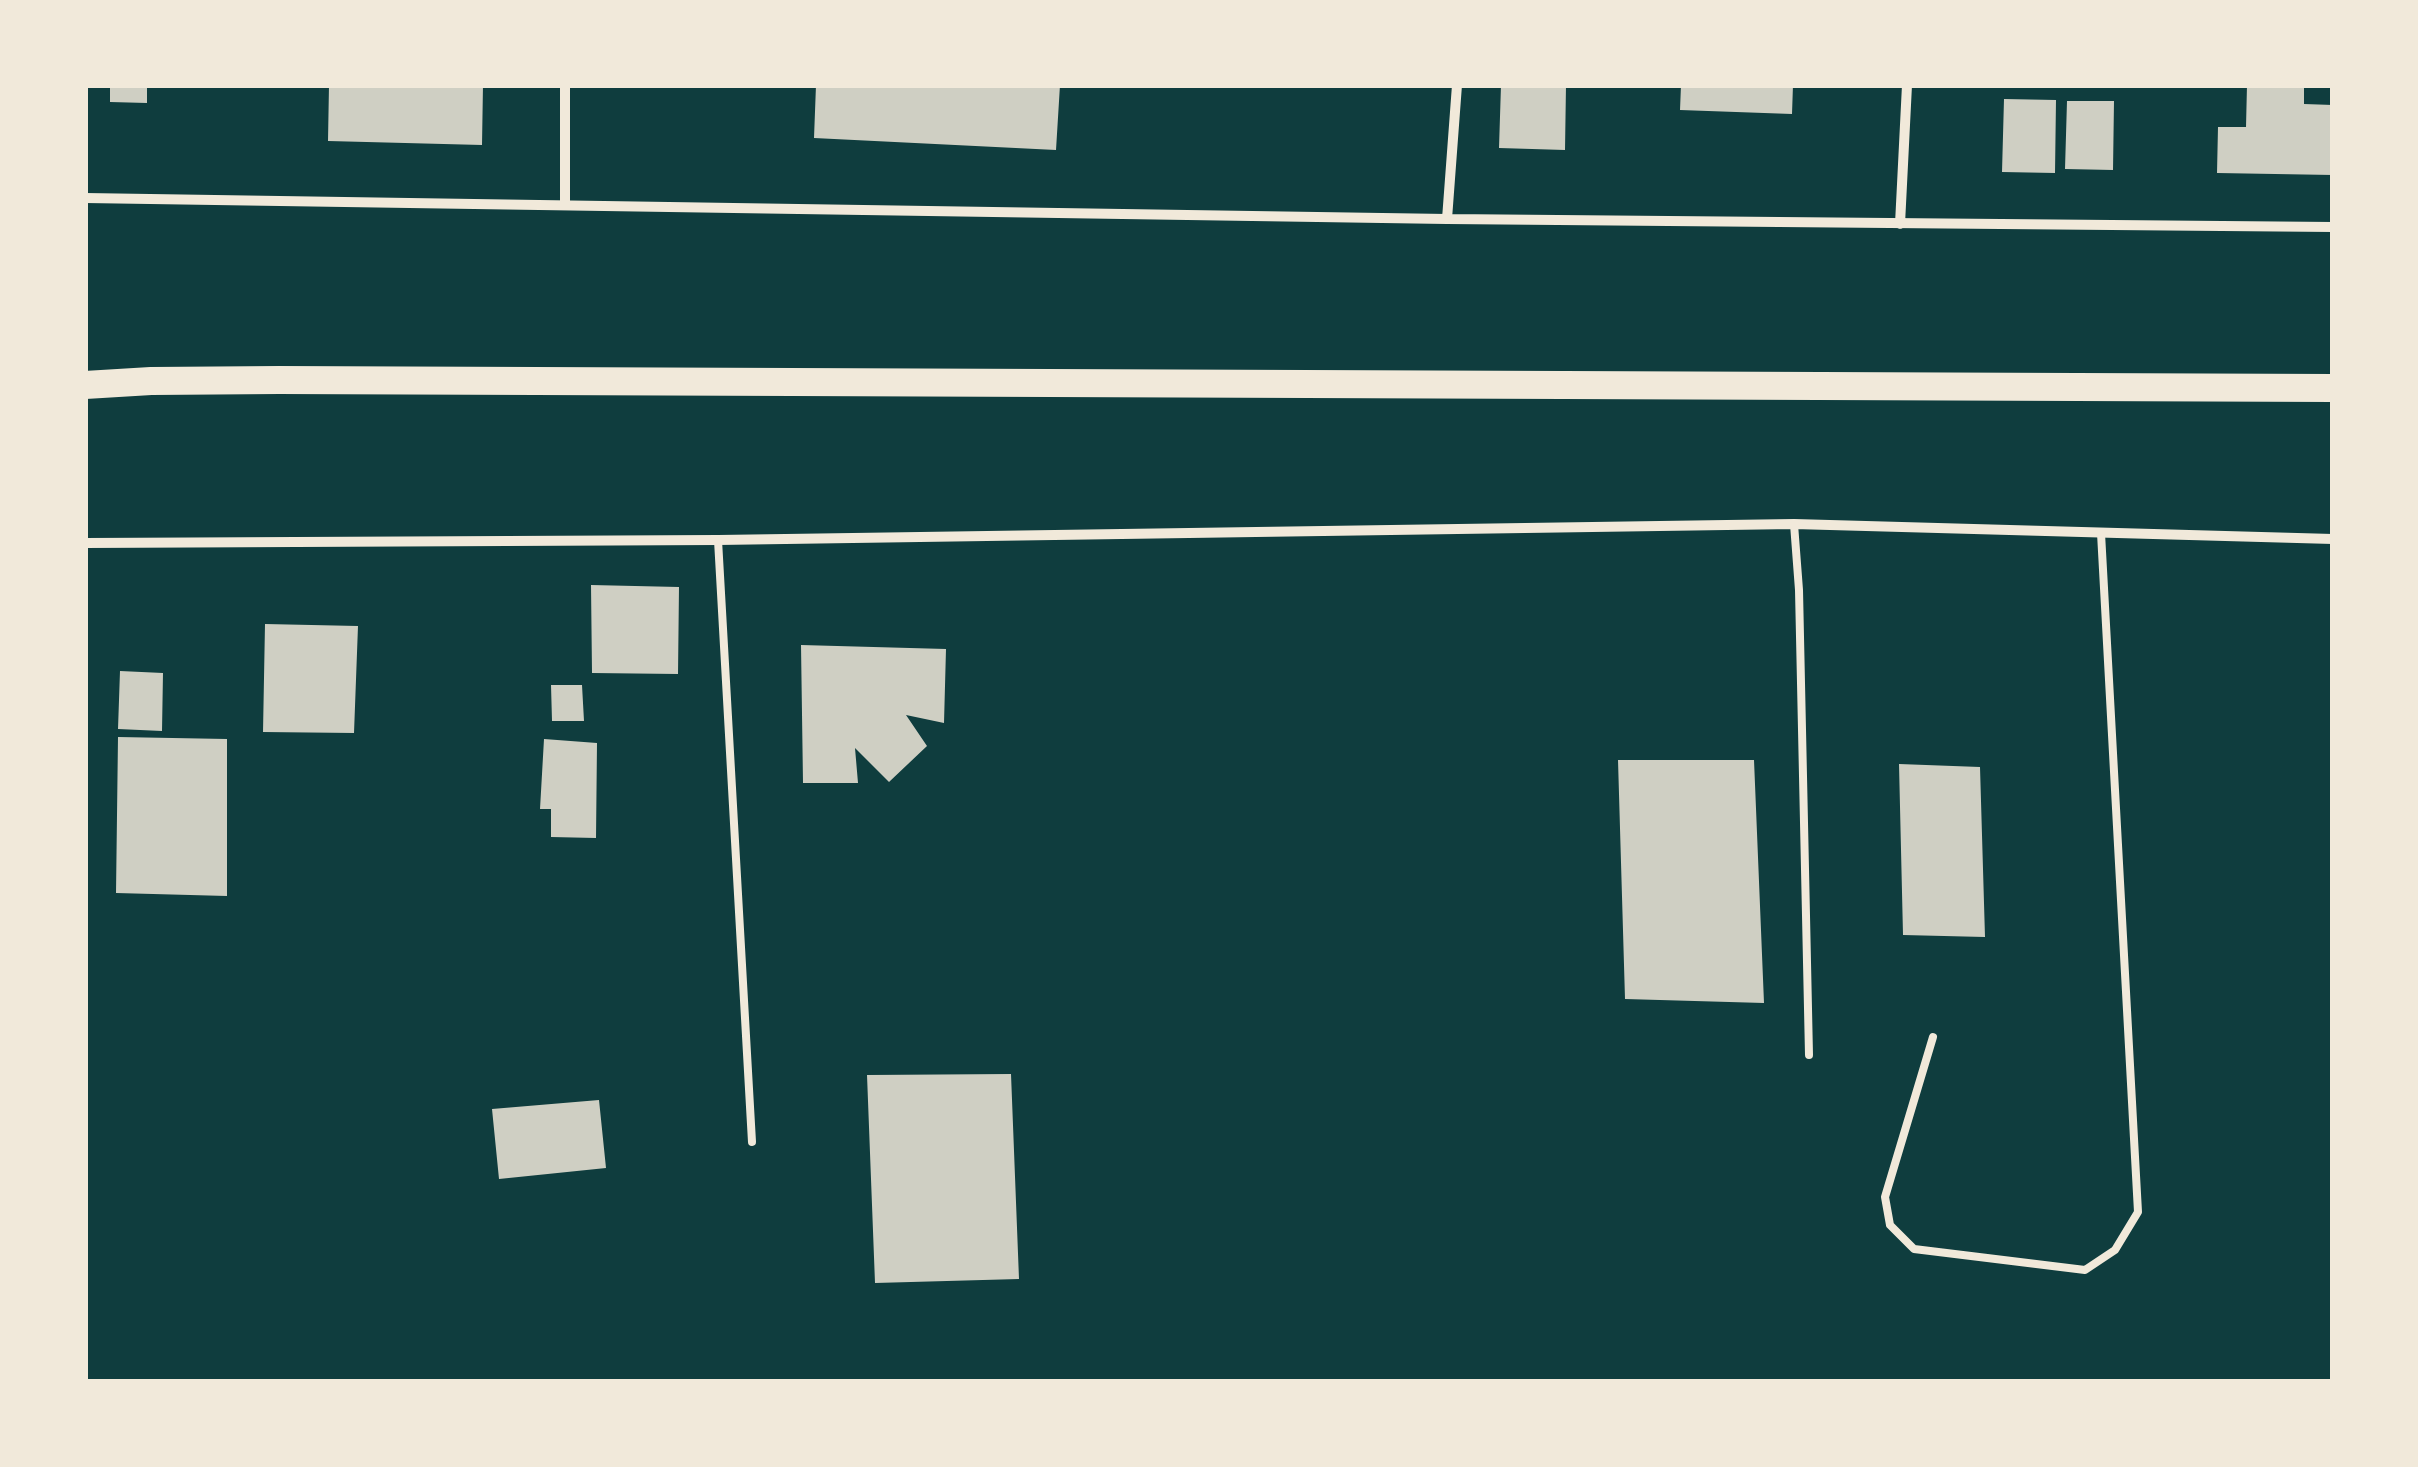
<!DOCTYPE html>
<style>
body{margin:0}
#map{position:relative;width:2418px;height:1467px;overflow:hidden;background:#0f3d3e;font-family:Literata,serif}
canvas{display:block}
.frame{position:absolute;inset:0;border:88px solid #f1e9da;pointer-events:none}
</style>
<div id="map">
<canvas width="2418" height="1467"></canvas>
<div class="frame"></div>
</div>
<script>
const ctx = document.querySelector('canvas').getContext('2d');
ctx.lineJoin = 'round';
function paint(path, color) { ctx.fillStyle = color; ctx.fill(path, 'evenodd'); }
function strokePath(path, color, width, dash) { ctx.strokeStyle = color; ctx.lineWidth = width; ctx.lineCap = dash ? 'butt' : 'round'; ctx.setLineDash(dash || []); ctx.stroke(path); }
paint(new Path2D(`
 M 110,85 L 147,85 L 147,103 L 110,102 Z
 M 329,85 L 483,85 L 482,145 L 328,141 Z
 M 816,85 L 1060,85 L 1056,150 L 814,138 Z
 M 1501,85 L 1566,85 L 1565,150 L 1499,148 Z
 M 1681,85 L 1793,85 L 1792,114 L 1680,110 Z
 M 2247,85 L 2304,85 L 2304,104 L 2333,105 L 2333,175 L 2217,173 L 2218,127 L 2246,127 Z
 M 2004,99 L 2056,100 L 2055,173 L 2002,172 Z
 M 2067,101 L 2114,101 L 2113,170 L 2065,169 Z
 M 591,585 L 679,587 L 678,674 L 592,673 Z
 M 265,624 L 358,626 L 354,733 L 263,732 Z
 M 801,645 L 946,649 L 944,723 L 906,715 L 927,746 L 889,782 L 855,748 L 858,783 L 803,783 Z
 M 120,671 L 163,673 L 162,731 L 118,729 Z
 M 551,685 L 582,685 L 584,721 L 552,721 Z
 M 118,737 L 227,739 L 227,896 L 116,893 Z
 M 544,739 L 597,743 L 596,838 L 551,837 L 551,809 L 540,809 Z
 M 1618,760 L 1754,760 L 1764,1003 L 1625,999 Z
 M 1899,764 L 1980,767 L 1985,937 L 1903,935 Z
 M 1011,1074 L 1019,1279 L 875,1283 L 867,1075 Z
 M 599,1100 L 606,1168 L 499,1179 L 492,1109 Z`), '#cfcfc3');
strokePath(new Path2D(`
 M 1794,524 L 1799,590 L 1809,1055
 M 718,540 L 752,1142
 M 1933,1037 L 1885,1197 L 1890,1225 L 1914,1249 L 2085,1270 L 2115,1250 L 2138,1212 L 2101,533`), '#f1e9da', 8);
strokePath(new Path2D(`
 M 85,198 L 1447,219 L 2333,227
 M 565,205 L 565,85
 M 1447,219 L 1457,85
 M 1900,224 L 1907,85
 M 85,543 L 718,540 L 1794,524 L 2333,539`), '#f1e9da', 10);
strokePath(new Path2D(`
 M 85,385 L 151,381 L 279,380 L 2333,388`), '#f1e9da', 28);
</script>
